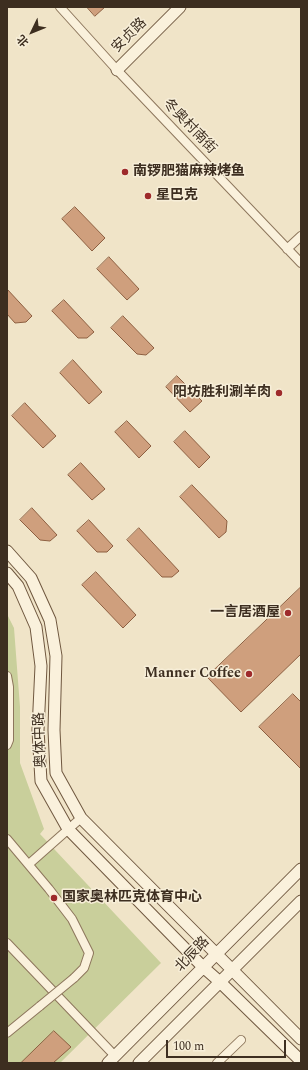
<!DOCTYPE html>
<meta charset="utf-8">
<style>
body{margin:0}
#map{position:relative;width:308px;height:1070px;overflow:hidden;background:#f0e4c8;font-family:Spectral,"Noto Sans SC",serif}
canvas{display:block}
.frame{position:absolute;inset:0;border:8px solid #3d2e20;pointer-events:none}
.north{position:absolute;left:12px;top:12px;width:40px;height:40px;-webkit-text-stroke:3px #f7eed8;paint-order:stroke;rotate:227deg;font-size:11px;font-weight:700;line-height:16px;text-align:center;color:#3d2e20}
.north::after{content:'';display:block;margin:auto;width:14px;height:18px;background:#3d2e20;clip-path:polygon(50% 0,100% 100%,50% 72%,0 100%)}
.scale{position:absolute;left:166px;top:1040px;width:120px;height:18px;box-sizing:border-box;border:2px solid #3d2e20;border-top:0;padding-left:5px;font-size:12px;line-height:14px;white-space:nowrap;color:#3d2e20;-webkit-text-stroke:3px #f7eed8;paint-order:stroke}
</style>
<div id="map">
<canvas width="308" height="1070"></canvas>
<div class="frame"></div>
<div class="north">北</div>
<div class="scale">100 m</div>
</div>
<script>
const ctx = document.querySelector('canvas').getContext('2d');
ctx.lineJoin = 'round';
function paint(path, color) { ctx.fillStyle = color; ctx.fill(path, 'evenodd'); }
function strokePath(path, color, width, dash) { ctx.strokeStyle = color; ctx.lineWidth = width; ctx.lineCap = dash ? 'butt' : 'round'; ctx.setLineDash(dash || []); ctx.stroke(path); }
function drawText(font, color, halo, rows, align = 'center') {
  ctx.font = font + ' Spectral,"Noto Sans SC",serif'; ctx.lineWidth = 3; ctx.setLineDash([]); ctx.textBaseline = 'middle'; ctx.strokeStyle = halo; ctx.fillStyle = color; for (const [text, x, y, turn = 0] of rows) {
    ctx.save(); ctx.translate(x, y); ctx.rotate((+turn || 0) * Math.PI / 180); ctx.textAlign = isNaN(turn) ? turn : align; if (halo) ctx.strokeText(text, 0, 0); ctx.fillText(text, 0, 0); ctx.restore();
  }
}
paint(new Path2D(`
 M 7,614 L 14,628 L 20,707 L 20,763 L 44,829 L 40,834 L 161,963 L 60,1063 L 7,1063 Z`), '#c9cf9b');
const building = new Path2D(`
 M 87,7 L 105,7 L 95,16 Z
 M 75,207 L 105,238 L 92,251 L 62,219 Z
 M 109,257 L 139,289 L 127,300 L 97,269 Z
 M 7,289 L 32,316 L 26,322 L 15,323 L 7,314 Z
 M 64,300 L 94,332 L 87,338 L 78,338 L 52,311 Z
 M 123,316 L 154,348 L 146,355 L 137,354 L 111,328 Z
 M 73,360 L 102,392 L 89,404 L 60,373 Z
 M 177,376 L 202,401 L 190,412 L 166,387 Z
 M 25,403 L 56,436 L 43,448 L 12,416 Z
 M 127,421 L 151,446 L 139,458 L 115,432 Z
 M 185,431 L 210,457 L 199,468 L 174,442 Z
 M 81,463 L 105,489 L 92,500 L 68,475 Z
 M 192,485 L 227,521 L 226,532 L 219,538 L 180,497 Z
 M 32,508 L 57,535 L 50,541 L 40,540 L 20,520 Z
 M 89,520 L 113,546 L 107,552 L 97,552 L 77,531 Z
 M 139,528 L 179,571 L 172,577 L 162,577 L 127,540 Z
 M 96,572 L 136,615 L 123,628 L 82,585 Z
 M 301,587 L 301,654 L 241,712 L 207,677 Z
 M 293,694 L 301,702 L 301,769 L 259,727 Z
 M 54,1031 L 71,1047 L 53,1063 L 21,1063 Z`);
paint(building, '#cf9f7d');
strokePath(building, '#8d5f41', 1);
const street = new Path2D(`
 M 60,7 L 117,70 L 301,263
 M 287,249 L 301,236
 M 7,676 L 9,687 L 9,740 L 7,745
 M 7,839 L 49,889 L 72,919 L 89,953 L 84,968 L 74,978
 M 29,864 L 81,818
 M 7,943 L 115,1056
 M 7,1033 L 40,1006
 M 217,1063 L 241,1040`);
const secondary = new Path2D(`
 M 117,70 L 180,7
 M 7,551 L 31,578 L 50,620 L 56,656 L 54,730 L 56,773 L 81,818 L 301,1039
 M 7,573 L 18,586 L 36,627 L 41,666 L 38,730 L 41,781 L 68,829 L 203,967 L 220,982 L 301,1061
 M 108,1063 L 301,869
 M 139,1063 L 301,901`);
strokePath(street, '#8d765c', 10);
strokePath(secondary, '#6f573f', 13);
strokePath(street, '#faf1dc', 8);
strokePath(secondary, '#faf1dc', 11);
const streetBridge = new Path2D(`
 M 40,1006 L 74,978`);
strokePath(streetBridge, '#8d765c', 10, []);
strokePath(streetBridge, '#faf1dc', 8);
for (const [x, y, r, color] of [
 [125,172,4,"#9e2a2b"],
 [148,196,4,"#9e2a2b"],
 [279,393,4,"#9e2a2b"],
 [288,613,4,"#9e2a2b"],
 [249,674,4,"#9e2a2b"],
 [54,898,4,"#9e2a2b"]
]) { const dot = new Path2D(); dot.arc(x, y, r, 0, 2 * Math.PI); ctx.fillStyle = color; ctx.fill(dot); strokePath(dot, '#f7eed8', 1.5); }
drawText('14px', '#3d2e20', '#f7eed8', [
 ["安贞路",130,36,-45],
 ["冬奥村南街",189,127,46],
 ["奥体中路",41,740,-92],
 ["北辰路",193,955,-46]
]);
drawText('bold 14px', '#3d2e20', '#f7eed8', [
 ["南锣肥猫麻辣烤鱼",133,172],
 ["星巴克",156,196],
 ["阳坊胜利涮羊肉",271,393,"right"],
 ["一言居酒屋",280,613,"right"],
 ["Manner Coffee",241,674,"right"],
 ["国家奥林匹克体育中心",62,898]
], 'left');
</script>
